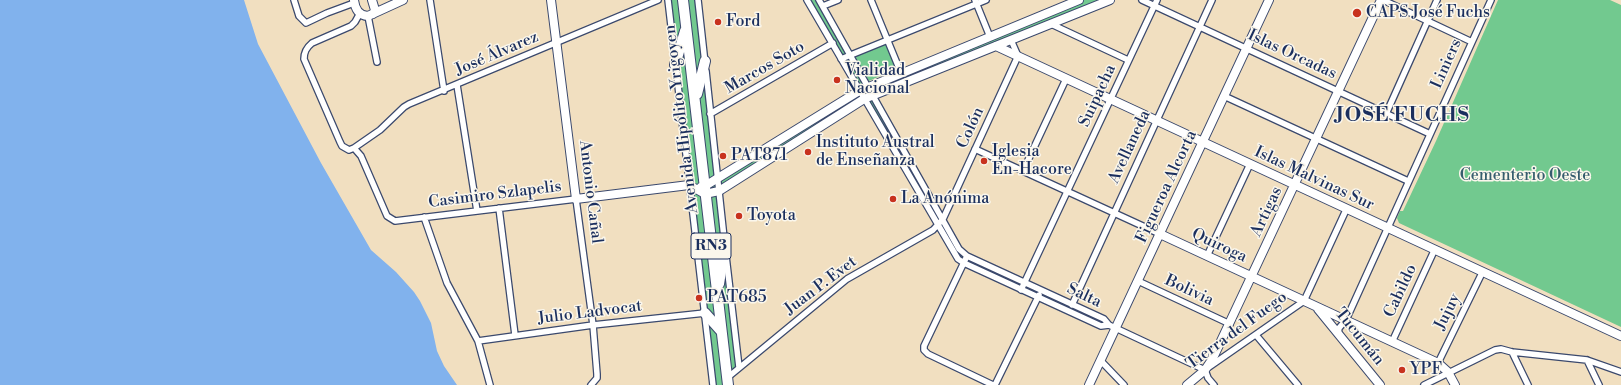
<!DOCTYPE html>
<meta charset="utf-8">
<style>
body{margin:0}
canvas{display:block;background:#f1dfc0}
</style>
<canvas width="1621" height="385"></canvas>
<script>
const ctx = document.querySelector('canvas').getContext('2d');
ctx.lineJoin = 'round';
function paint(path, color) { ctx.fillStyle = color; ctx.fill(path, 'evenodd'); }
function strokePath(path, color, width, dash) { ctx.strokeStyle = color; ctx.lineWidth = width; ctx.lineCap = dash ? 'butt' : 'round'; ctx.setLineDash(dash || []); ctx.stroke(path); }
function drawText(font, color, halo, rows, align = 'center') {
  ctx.font = font + ' "Libre Bodoni",serif'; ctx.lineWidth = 3; ctx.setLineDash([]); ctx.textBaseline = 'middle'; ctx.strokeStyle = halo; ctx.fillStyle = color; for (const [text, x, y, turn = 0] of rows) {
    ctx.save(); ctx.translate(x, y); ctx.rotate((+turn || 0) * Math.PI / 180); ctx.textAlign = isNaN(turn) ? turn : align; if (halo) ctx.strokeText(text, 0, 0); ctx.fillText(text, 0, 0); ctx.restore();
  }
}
paint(new Path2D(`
 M 668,0 L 698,0 L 718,177 L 859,91 L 807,0 L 819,0 L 869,87 L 1079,0 L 1110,0 L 874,96 L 959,249 L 1104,319 L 1109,325 L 1101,326 L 964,263 L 864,100 L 719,191 L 739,367 L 727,378 L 728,385 L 713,385 Z
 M 1498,0 L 1610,0 L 1621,5 L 1621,327 L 1399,223 L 1397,218 L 1400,211 L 1403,211 L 1436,141 Z
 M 886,44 L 896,69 L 869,81 L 855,57 Z`), '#72c98f');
paint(new Path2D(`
 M 0,0 L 244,0 L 258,44 L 321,163 L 371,250 L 396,272 L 414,292 L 420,301 L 431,323 L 437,351 L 444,366 L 457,385 L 0,385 Z`), '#81b2ed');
const street = new Path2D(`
 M 294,0 L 299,16 L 306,23 L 327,13 L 354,3
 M 430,0 L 444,91
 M 668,0 L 713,385
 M 698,0 L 705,63
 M 807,0 L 958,259 L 964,263 L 1101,326 L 1109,325
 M 819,0 L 959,249 L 967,256 L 1104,319 L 1109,325 L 1205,370 L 1208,378 L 1214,385
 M 871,0 L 901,73
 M 975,0 L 990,37
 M 1142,0 L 1430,134
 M 1383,0 L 1472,42
 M 823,6 L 838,0
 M 360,13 L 355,22 L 351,26 L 312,43 C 306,48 304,52 304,59 L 340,142 L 342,146 L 349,150 L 354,148 L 380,130 L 404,107 L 409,104 L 658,0
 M 368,16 L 377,62
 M 1051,24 L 1128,60
 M 841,59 L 986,0
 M 706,71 L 725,247
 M 457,85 L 477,211
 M 1224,96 L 1408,181
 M 710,114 L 833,43
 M 1386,114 L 1437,0
 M 354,148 L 361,156 L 387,216 L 395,221 L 576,199 L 593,325 L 597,374 L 597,378 L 591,385
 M 975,149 L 1160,234
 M 1023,171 L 1066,79
 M 499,208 L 515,335
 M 424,217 L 447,283 L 478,341 L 490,385
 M 726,256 L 739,367
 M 967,256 L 924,346 L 924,350 L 928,354 L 993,385
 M 1207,256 L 1250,164
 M 1138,281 L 1230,324
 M 1021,290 L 1157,0
 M 1072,305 L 1212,0
 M 1338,334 L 1339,328 L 1346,320 L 1491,0
 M 1256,335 L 1298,385
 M 478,341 L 593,325 L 705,313
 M 1392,342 L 1434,251
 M 1512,352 L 1528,385
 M 1587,360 L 1599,385
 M 1101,361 L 1124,385
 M 1438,363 L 1482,273
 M 1209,367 L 1304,301 L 1346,210
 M 727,378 L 847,279 L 933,230 L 943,219 L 1018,56 L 1011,40
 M 995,385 L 1039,295
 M 1424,385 L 1495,350 L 1501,349 L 1512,352 L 1587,360 L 1621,372`);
const secondary = new Path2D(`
 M 354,0 C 355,9 359,16 368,16 L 403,0
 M 372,0 L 375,10 L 373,14
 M 551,0 L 576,199 L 689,185 L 705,194 L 719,191 L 864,99 L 1110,0
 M 996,46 L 1621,336
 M 701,187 L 705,186 L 859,91 L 1079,0
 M 1160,234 L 1438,363 L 1448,372 L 1455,385
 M 1318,309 L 1380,385
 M 1089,385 L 1269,0
 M 1187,385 L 1205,370 L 1213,358 L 1381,0`);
const highway = new Path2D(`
 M 683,0 L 728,385
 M 675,65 L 685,31
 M 697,94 L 705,61
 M 719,284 L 725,246
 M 705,313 L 721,331`);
strokePath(street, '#3b496d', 8);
strokePath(secondary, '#3b496d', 10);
strokePath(highway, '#3b496d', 12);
strokePath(street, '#fff', 5.5);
strokePath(secondary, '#fff', 8);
strokePath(highway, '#fff', 10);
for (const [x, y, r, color] of [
 [1357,13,5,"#c8321e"],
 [718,22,4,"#c8321e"],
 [837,80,4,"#c8321e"],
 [808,152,4,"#c8321e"],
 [723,156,4,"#c8321e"],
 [984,161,4,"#c8321e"],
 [893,199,4,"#c8321e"],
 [739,216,4,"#c8321e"],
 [699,298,4,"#c8321e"],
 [1402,370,4,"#c8321e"]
]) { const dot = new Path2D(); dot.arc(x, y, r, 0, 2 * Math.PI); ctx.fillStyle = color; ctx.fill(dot); strokePath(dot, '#fbf7ec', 1.5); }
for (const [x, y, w] of [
 [711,246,40]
]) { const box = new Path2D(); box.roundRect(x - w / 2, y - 13, w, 26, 3); ctx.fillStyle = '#fbf7ec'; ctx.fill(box); strokePath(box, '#1b2f5e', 1); }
drawText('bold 15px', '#1b2f5e', null, [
 ["RN3",711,246]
]);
drawText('16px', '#1b2f5e', '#fbf7ec', [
 ["CAPS José Fuchs",1366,13],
 ["Ford",726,22],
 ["Vialidad",845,71],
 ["Nacional",845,89],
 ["Instituto Austral",816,143],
 ["de Enseñanza",816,161],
 ["Iglesia",992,152],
 ["En-Hacore",992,170],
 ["PAT871",731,156],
 ["La Anónima",901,199],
 ["Toyota",747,216],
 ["PAT685",707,298],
 ["YPF",1410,370]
], 'left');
drawText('16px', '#1b2f5e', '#fbf7ec', [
 ["José Álvarez",497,54,-23],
 ["Islas Orcadas",1292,55,25],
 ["Liniers",1447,64,-66],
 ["Marcos Soto",765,68,-30],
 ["Suipacha",1098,96,-65],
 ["Avenida Hipólito Yrigoyen",682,119,-97],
 ["Colón",971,128,-65],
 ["Avellaneda",1130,147,-65],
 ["Islas Malvinas Sur",1314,179,25],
 ["Figueroa Alcorta",1167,187,-65],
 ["Antonio Cañal",590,192,83],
 ["Casimiro Szlapelis",495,195,-7],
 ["Artigas",1267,212,-65],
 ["Quiroga",1219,246,25],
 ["Juan P. Evet",821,286,-37],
 ["Bolivia",1189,291,25],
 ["Cabildo",1401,291,-65],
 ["Salta",1084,296,25],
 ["Jujuy",1448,312,-64],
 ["Julio Ladvocat",590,313,-7],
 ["Tierra del Fuego",1237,331,-36],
 ["Tucumán",1359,337,51]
]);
drawText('16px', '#355d6d', '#fbf7ec', [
 ["Cementerio Oeste",1525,176]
]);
ctx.letterSpacing = '1px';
drawText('bold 20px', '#1b2f5e', '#fbf7ec', [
 ["JOSÉ FUCHS",1403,116]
]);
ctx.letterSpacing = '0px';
</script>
